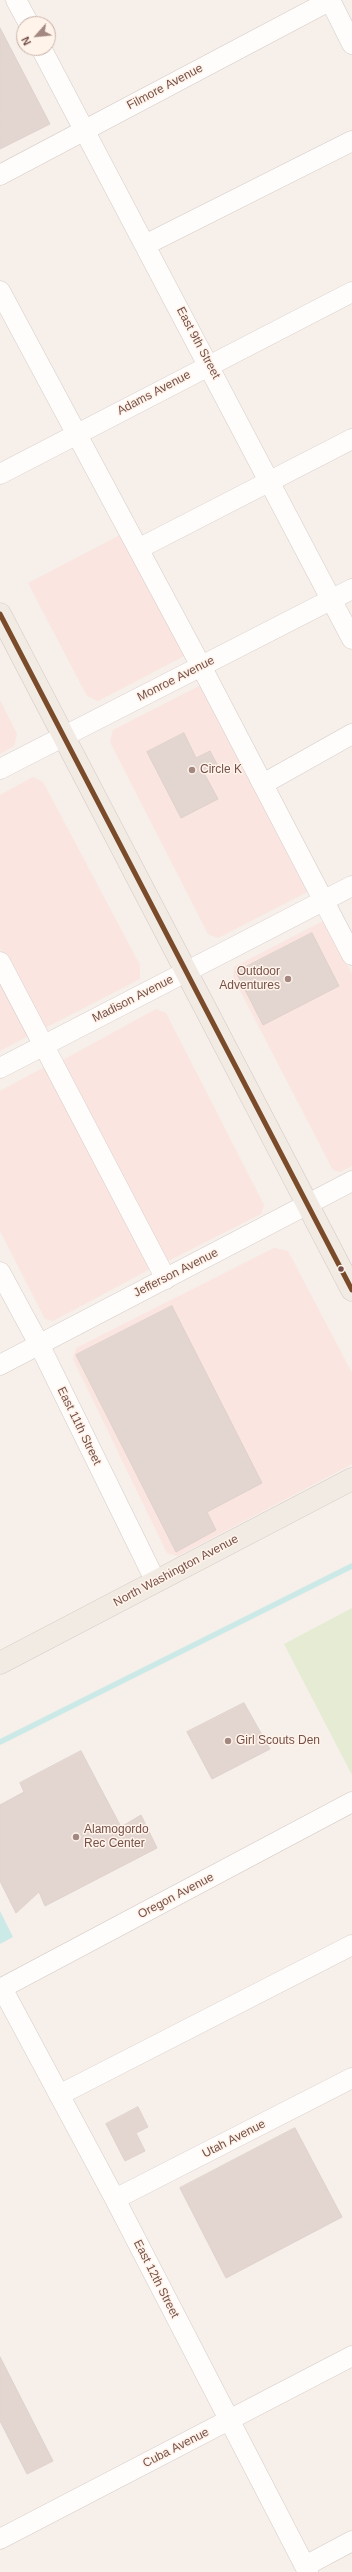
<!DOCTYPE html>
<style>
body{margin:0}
#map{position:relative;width:352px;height:2572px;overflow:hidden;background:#f6efea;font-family:Helvetica,sans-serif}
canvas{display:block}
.north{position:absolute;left:16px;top:16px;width:40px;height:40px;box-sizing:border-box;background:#fff3ea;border:1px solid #c8b2aa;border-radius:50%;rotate:243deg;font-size:11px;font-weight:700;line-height:16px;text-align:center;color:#755149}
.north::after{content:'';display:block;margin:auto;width:14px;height:18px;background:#a28881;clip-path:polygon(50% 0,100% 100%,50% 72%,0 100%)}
</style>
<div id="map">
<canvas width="352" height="2572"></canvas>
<div class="north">N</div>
</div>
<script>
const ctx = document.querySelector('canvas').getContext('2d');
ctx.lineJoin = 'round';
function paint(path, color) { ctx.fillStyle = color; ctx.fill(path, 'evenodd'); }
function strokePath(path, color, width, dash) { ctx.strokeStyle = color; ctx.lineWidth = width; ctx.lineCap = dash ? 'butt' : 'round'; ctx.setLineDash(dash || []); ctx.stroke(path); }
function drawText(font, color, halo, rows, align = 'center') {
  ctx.font = font + ' Helvetica,sans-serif'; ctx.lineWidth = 3; ctx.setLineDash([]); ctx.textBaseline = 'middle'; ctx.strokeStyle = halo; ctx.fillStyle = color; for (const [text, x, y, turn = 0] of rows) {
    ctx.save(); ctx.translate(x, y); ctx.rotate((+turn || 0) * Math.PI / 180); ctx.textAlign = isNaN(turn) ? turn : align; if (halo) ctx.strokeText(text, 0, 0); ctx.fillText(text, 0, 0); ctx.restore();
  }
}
paint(new Path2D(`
 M 124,533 L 188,654 L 98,701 L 87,696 L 28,583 Z
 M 205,683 L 311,890 L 218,938 L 208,934 L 110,742 L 113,730 Z
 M 0,700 L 17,734 L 14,746 L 0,754 Z
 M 33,777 L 43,782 L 140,965 L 140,979 L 43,1029 L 0,948 L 0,795 Z
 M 325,920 L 352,974 L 352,1166 L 340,1172 L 333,1170 L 233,977 L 234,967 Z
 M 0,977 L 30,1035 L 0,1051 Z
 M 156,1009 L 166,1013 L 264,1205 L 261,1214 L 166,1262 L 61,1061 Z
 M 48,1065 L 152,1268 L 53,1321 L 45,1319 L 0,1231 L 0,1091 Z
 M 274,1248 L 288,1251 L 352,1373 L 352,1464 L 178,1556 L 167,1553 L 73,1359 L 76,1348 Z`), '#fae5e0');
paint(new Path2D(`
 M 352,1608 L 352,1775 L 284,1644 Z`), '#e6ecd4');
paint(new Path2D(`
 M 0,1911 L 13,1937 L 0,1944 Z`), '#cbe9e6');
strokePath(new Path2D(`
 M 0,1742 L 352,1566`), '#cbe9e6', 5.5);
const building = new Path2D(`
 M 0,28 L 50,124 L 0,149 Z
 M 184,733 L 196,758 L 210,751 L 218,766 L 204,773 L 218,799 L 181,818 L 147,752 Z
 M 312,933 L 339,986 L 263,1025 L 236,972 Z
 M 172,1306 L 262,1483 L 207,1512 L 216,1530 L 176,1552 L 76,1355 Z
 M 244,1703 L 270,1749 L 212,1779 L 187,1732 Z
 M 81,1751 L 121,1827 L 141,1815 L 157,1848 L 45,1906 L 39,1892 L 16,1913 L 0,1881 L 0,1805 L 24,1792 L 20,1783 Z
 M 138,2107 L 148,2127 L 136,2133 L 145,2151 L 125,2161 L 106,2124 Z
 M 295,2128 L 342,2217 L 226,2278 L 180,2188 Z
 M 0,2357 L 53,2461 L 27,2474 L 0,2421 Z`);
paint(building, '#e3d6d1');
strokePath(building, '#dfd1cc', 1);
const minor = new Path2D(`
 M 16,0 L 29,24
 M 330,0 L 352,44
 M 41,48 L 352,639
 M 0,175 L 331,0
 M 145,245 L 352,141
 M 0,291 L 201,666 L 352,955
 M 0,474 L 352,292
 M 138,549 L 352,439
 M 0,769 L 352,589
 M 263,784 L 352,734
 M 0,962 L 166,1279
 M 0,1068 L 352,886
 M 0,1272 L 39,1344 L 156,1582
 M 0,1365 L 352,1181
 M 2,1988 L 115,2199 L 308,2572
 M 0,1989 L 352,1802
 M 59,2095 L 352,1945
 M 115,2199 L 352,2078
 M 0,2539 L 352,2356
 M 305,2566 L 352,2541`);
const major = new Path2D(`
 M 0,614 L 352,1290
 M 0,1663 L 352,1479`);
strokePath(minor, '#d5cbc6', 21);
strokePath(major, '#d5c9c6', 23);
strokePath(minor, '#fefdfc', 20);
strokePath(major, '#f2ebe4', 22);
strokePath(new Path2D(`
 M 0,614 L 352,1290`), '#7a4b2a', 5);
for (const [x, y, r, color] of [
 [192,770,4,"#a28881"],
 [288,979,4,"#a28881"],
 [341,1269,3.5,"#755149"],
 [228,1741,4,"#a28881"],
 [76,1837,4,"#a28881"]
]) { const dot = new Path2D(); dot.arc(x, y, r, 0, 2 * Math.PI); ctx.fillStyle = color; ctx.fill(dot); strokePath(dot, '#fff3ea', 1.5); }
drawText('12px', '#755149', '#fff3ea', [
 ["Filmore Avenue",165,87,-28],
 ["East 9th Street",198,343,62],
 ["Adams Avenue",154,393,-28],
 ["Monroe Avenue",176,679,-27],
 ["Madison Avenue",133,999,-27],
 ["Jefferson Avenue",176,1273,-27],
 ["East 11th Street",79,1426,64],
 ["North Washington Avenue",176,1571,-28],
 ["Oregon Avenue",176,1896,-28],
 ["Utah Avenue",234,2139,-27],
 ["East 12th Street",156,2279,63],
 ["Cuba Avenue",176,2448,-27]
]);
drawText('12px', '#755149', '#fff3ea', [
 ["Circle K",200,770],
 ["Outdoor",280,972,"right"],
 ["Adventures",280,986,"right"],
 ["Girl Scouts Den",236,1741],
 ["Alamogordo",84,1830],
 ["Rec Center",84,1844]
], 'left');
</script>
